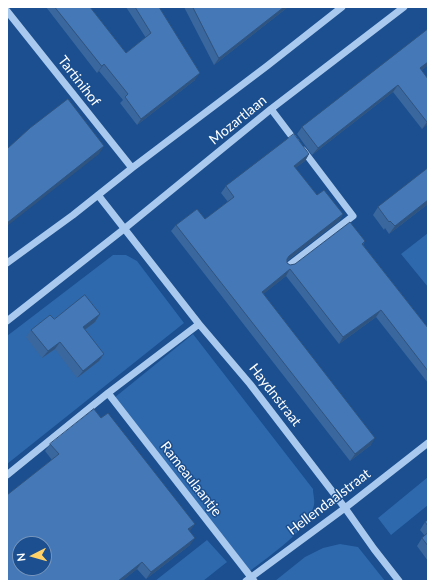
<!DOCTYPE html>
<style>
body{margin:0}
#map{position:relative;width:435px;height:588px;overflow:hidden;background:#1b4f8f;font-family:Lato,sans-serif}
canvas{display:block}
.frame{position:absolute;inset:0;border:8px solid #fff;pointer-events:none}
.north{position:absolute;left:12px;top:536px;width:40px;height:40px;box-sizing:border-box;background:#1b4f8f;border:1px solid #7695bc;border-radius:50%;rotate:264deg;font-size:11px;font-weight:700;line-height:16px;text-align:center;color:#fff}
.north::after{content:'';display:block;margin:auto;width:14px;height:18px;background:#ffd166;clip-path:polygon(50% 0,100% 100%,50% 72%,0 100%)}
</style>
<div id="map">
<canvas width="435" height="588"></canvas>
<div class="frame"></div>
<div class="north">N</div>
</div>
<script>
const ctx = document.querySelector('canvas').getContext('2d');
ctx.lineJoin = 'round';
function paint(path, color) { ctx.fillStyle = color; ctx.fill(path, 'evenodd'); }
function strokePath(path, color, width, dash) { ctx.strokeStyle = color; ctx.lineWidth = width; ctx.lineCap = dash ? 'butt' : 'round'; ctx.setLineDash(dash || []); ctx.stroke(path); }
function drawText(font, color, halo, rows, align = 'center') {
  ctx.font = font + ' Lato,sans-serif'; ctx.lineWidth = 3; ctx.setLineDash([]); ctx.textBaseline = 'middle'; ctx.strokeStyle = halo; ctx.fillStyle = color; for (const [text, x, y, turn = 0] of rows) {
    ctx.save(); ctx.translate(x, y); ctx.rotate((+turn || 0) * Math.PI / 180); ctx.textAlign = isNaN(turn) ? turn : align; if (halo) ctx.strokeText(text, 0, 0); ctx.fillText(text, 0, 0); ctx.restore();
  }
}
paint(new Path2D(`
 M 428,233 L 428,287 L 401,254 Z
 M 113,255 L 126,255 L 137,261 L 184,323 L 7,464 L 7,336 Z
 M 193,334 L 313,489 C 313,494 315,500 314,505 C 309,530 269,556 250,571 L 114,398 Z
 M 428,477 L 428,505 L 391,535 L 378,518 Z
 M 207,540 L 227,562 L 203,581 L 155,581 Z
 M 340,544 L 358,547 L 385,581 L 275,581 L 305,557 L 323,548 Z`), '#2e69ad');
strokePath(new Path2D(`
 M 7,11 L 132,168
 M 271,109 L 296,142
 M 98,195 L 199,324 L 250,384 L 345,508 L 374,549 L 399,581
 M 7,263 L 73,215 L 132,168 L 267,66 L 342,7
 M 287,267 L 353,216 L 303,150
 M 7,321 L 124,229 L 271,109 L 404,7
 M 199,324 L 108,393 L 254,581
 M 7,475 L 108,393
 M 246,581 L 345,508 L 428,443`), '#a9c9ee', 7);
paint(new Path2D(`
 M 46,7 L 90,7 L 126,53 L 146,38 L 126,7 L 159,7 L 195,80 L 137,125 L 120,103 L 123,100 L 99,71 L 97,73 Z
 M 184,7 L 288,7 L 214,65 Z
 M 428,65 L 422,70 L 428,124 L 422,129 L 393,92 L 312,155 L 297,134 L 302,127 Z
 M 309,154 L 305,161 L 295,168 L 317,195 L 343,214 L 339,221 L 287,261 L 287,263 L 290,265 L 295,264 L 365,241 L 363,245 L 428,328 L 428,383 L 376,317 L 339,344 L 286,276 L 263,294 L 371,445 L 350,461 L 171,231 L 176,225 L 205,219 L 228,202 L 221,193 L 226,186 Z
 M 428,168 L 428,204 L 389,234 L 385,228 L 384,230 L 373,215 L 378,207 Z
 M 100,314 L 95,322 L 85,329 L 99,361 L 77,378 L 55,349 L 42,358 L 26,337 L 31,330 L 54,319 Z
 M 50,444 L 189,531 L 190,545 L 146,579 L 137,569 L 122,581 L 7,581 L 52,460 L 45,451 Z
 M 428,520 L 428,561 L 417,546 L 422,538 L 425,536 L 420,530 L 425,522 Z`), '#3a679d');
paint(new Path2D(`
 M 284,7 L 288,7 L 214,65 L 219,58 Z
 M 428,62 L 428,65 L 415,76 L 420,68 Z
 M 104,64 L 99,71 L 97,73 L 102,66 Z
 M 200,73 L 195,80 L 137,125 L 141,119 Z
 M 398,85 L 393,92 L 312,155 L 318,148 Z
 M 428,121 L 428,124 L 422,129 L 427,122 Z
 M 104,146 L 99,154 L 7,226 L 7,223 Z
 M 309,154 L 305,161 L 289,173 L 294,166 Z
 M 428,200 L 428,204 L 389,234 L 395,226 Z
 M 343,214 L 339,221 L 284,263 L 289,256 Z
 M 290,269 L 286,276 L 257,299 L 262,292 Z
 M 381,310 L 376,317 L 339,344 L 343,337 Z
 M 100,314 L 95,322 L 78,335 L 83,327 Z
 M 60,342 L 55,349 L 42,358 L 48,351 Z
 M 104,354 L 99,361 L 77,378 L 83,371 Z
 M 375,438 L 371,445 L 350,461 L 355,454 Z
 M 195,524 L 190,531 L 188,529 Z
 M 195,538 L 190,545 L 146,579 L 151,572 Z
 M 142,562 L 137,569 L 122,581 L 118,581 Z`), '#305480');
const building = new Path2D(`
 M 55,7 L 90,7 L 126,53 L 151,33 L 135,7 L 159,7 L 200,73 L 141,119 L 125,97 L 128,94 L 104,64 L 102,66 Z
 M 193,7 L 284,7 L 219,58 Z
 M 428,29 L 428,62 L 420,68 L 428,79 L 428,121 L 427,122 L 398,85 L 318,148 L 302,127 Z
 M 68,99 L 104,146 L 7,223 L 7,147 L 8,148 L 30,128 Z
 M 294,134 L 309,154 L 294,166 L 317,195 L 324,190 L 343,214 L 289,256 L 287,259 L 287,263 L 290,265 L 295,264 L 350,222 L 365,241 L 362,244 L 428,328 L 428,371 L 381,310 L 343,337 L 290,269 L 262,292 L 375,438 L 355,454 L 176,225 L 197,209 L 205,219 L 234,197 L 226,186 Z
 M 428,168 L 428,200 L 395,226 L 390,221 L 389,222 L 378,207 Z
 M 85,295 L 100,314 L 83,327 L 104,354 L 83,371 L 60,342 L 48,351 L 31,330 L 50,315 L 54,319 Z
 M 94,409 L 101,418 L 108,413 L 195,524 L 188,529 L 195,538 L 151,572 L 142,562 L 118,581 L 7,581 L 7,495 L 59,454 L 50,444 ZM 20,544 L 44,544 L 44,568 L 20,568 Z
 M 428,520 L 428,526 L 425,522 Z
 M 428,533 L 428,546 L 422,538 Z`);
paint(building, '#4478b7');
strokePath(building, '#305480', 1);
drawText('14px', '#fff', '#1b4f8f', [
 ["Tartinihof",79,81,52],
 ["Mozartlaan",238,120,-39],
 ["Haydnstraat",275,395,52],
 ["Rameaulaantje",191,479,52],
 ["Hellendaalstraat",329,502,-37]
]);
</script>
